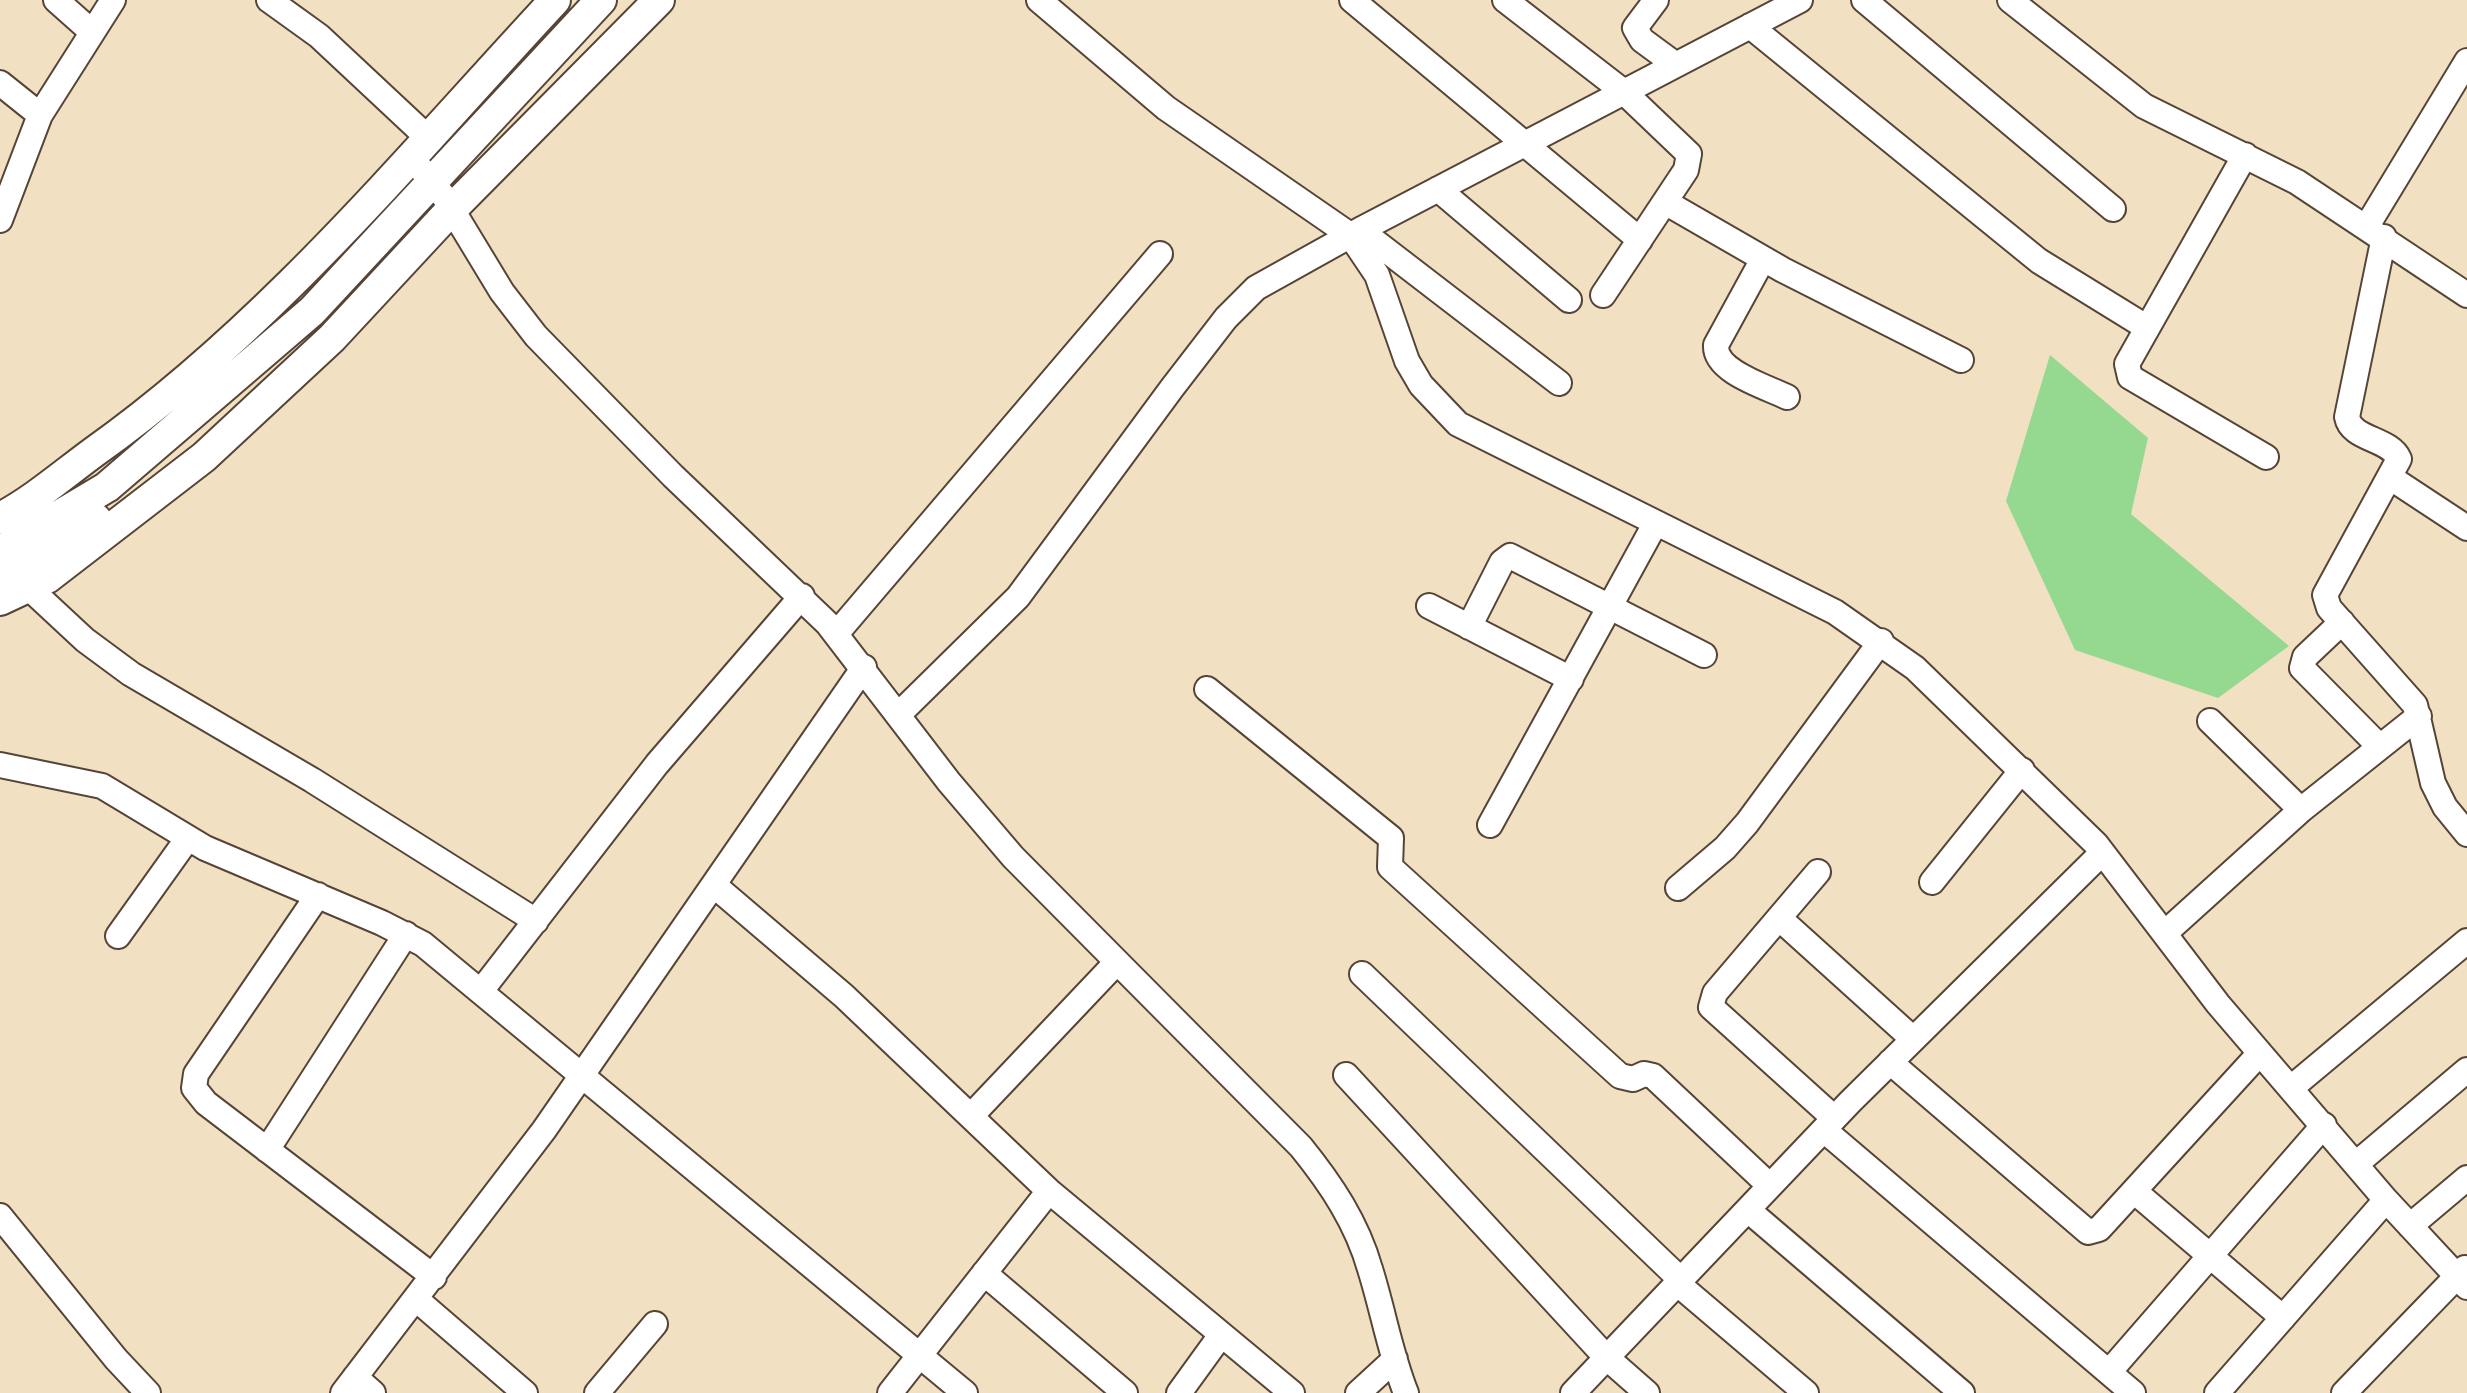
<!DOCTYPE html>
<style>
body{margin:0}
canvas{display:block;background:#f2e0c2}
</style>
<canvas width="2467" height="1393"></canvas>
<script>
const ctx = document.querySelector('canvas').getContext('2d');
ctx.lineJoin = 'round';
function paint(path, color) { ctx.fillStyle = color; ctx.fill(path, 'evenodd'); }
function strokePath(path, color, width, dash) { ctx.strokeStyle = color; ctx.lineWidth = width; ctx.lineCap = dash ? 'butt' : 'round'; ctx.setLineDash(dash || []); ctx.stroke(path); }
paint(new Path2D(`
 M 2050,355 L 2148,438 L 2131,514 L 2289,646 L 2218,698 L 2075,650 L 2006,501 Z`), '#95d991');
const minor = new Path2D(`
 M 56,0 L 92,32
 M 269,0 L 319,36 L 427,137
 M 1039,0 L 1166,108 L 1350,235 L 1377,275 L 1407,361 L 1421,385 L 1458,424 L 1835,612 L 1915,668 L 2096,844 L 2218,1004 L 2386,1200 L 2467,1287
 M 1352,0 L 1640,240
 M 1505,0 L 1624,92 L 1689,154 L 1686,170 L 1603,295
 M 1656,0 L 1635,28 L 1642,40 L 1676,65
 M 1864,0 L 2113,209
 M 2010,0 L 2144,106 L 2297,182 L 2467,295
 M 1750,26 L 2039,261 L 2146,327
 M 0,83 L 40,115
 M 2245,155 L 2127,364 L 2130,377 L 2266,457
 M 422,170 L 445,198 L 502,292 L 536,336 L 673,476 L 827,623 L 949,782 L 1013,857 L 1301,1147 C 1331,1184 1357,1223 1370,1269 C 1383,1310 1390,1353 1406,1393
 M 1438,189 L 1569,300
 M 1665,202 L 1783,270 L 1961,360
 M 0,220 L 40,115 L 113,0
 M 2367,226 L 2467,61
 M 1360,230 L 1559,383
 M 2384,237 L 2347,417 C 2351,440 2390,438 2399,459 L 2325,595 L 2329,608 L 2415,705 L 2433,783 L 2445,807 L 2467,834
 M 1763,259 L 1716,345 C 1714,372 1767,387 1787,397
 M 2391,478 L 2467,528
 M 28,587 L 85,640 L 131,674 L 312,780 L 536,921
 M 1429,606 L 1571,679
 M 2342,622 L 2305,657 L 2302,668 L 2380,747
 M 1469,627 L 1502,562 L 1510,556 L 1704,655
 M 836,634 L 1160,254
 M 1207,689 L 1391,838 L 1390,867 L 1620,1076 L 1633,1079 L 1644,1074 L 1653,1076 L 1770,1186
 M 899,714 L 1018,597 L 1172,388 L 1226,318 L 1256,288 L 1360,230 L 1800,0
 M 2210,721 L 2301,810
 M 0,765 L 102,786 L 205,848 L 382,923 L 423,944 L 965,1393
 M 1490,825 L 1655,524
 M 1818,872 L 1715,993 L 1711,1007 L 1834,1118
 M 1932,882 L 2022,770
 M 715,886 L 844,996 L 1049,1191 L 1292,1393
 M 1678,888 L 1725,848 L 1747,823 L 1881,641
 M 318,895 L 196,1074 L 194,1088 L 206,1103 L 434,1277
 M 1779,918 L 1913,1039
 M 2165,933 L 2301,810 L 2419,716
 M 118,936 L 188,838
 M 1362,974 L 1681,1280
 M 481,991 L 657,764 L 802,596
 M 1890,1062 L 2088,1232 L 2099,1229 L 2260,1053
 M 1346,1075 L 1606,1357 L 1647,1393
 M 2291,1088 L 2467,941
 M 971,1116 L 1116,963
 M 1824,1130 L 2133,1393
 M 267,1150 L 406,934
 M 2356,1164 L 2467,1070
 M 2134,1191 L 2283,1318
 M 1748,1210 L 1962,1393
 M 0,1216 L 116,1359 L 148,1393
 M 2410,1226 L 2467,1178
 M 984,1273 L 1125,1393
 M 1678,1284 L 1806,1393
 M 416,1299 L 525,1393
 M 2109,1372 L 2324,1125
 M 355,1377 L 373,1393
 M 343,1393 L 544,1130 L 864,667
 M 597,1393 L 655,1324
 M 890,1393 L 1049,1191
 M 1179,1393 L 1221,1335
 M 1358,1393 L 1395,1359
 M 1573,1393 L 1850,1102 L 2102,853
 M 2217,1393 L 2386,1200
 M 2344,1393 L 2465,1268`);
const major = new Path2D(`
 M 0,518 C 33,501 64,474 94,452 C 270,327 409,157 555,0
 M 0,551 L 107,487 L 312,311 L 601,0
 M 0,579 L 96,519
 M 0,600 L 47,578 L 204,457 L 332,338 L 451,210 L 659,0`);
strokePath(minor, '#564537', 28);
strokePath(major, '#564537', 34);
strokePath(minor, '#fff', 24);
strokePath(major, '#fff', 30);
</script>
